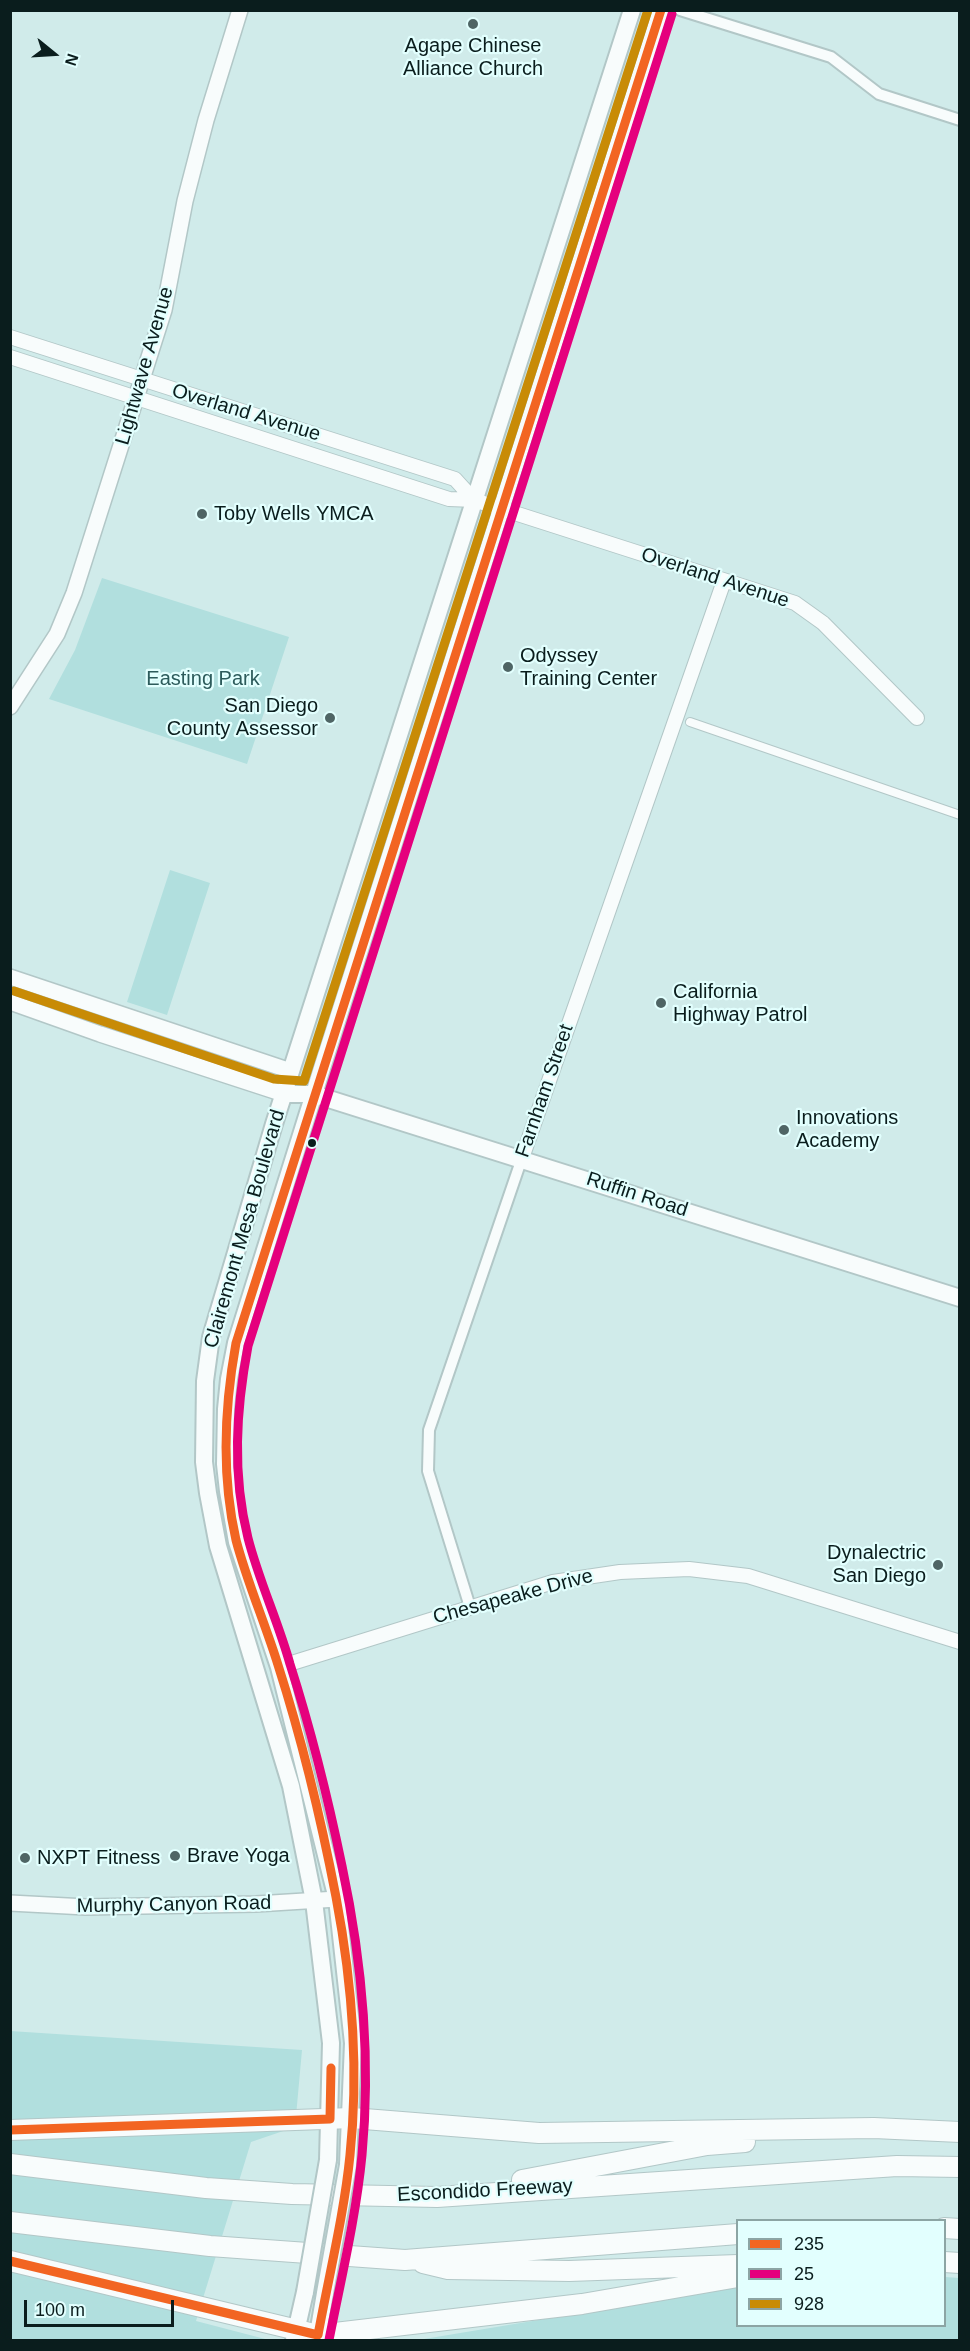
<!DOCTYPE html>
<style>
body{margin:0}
#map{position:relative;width:970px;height:2351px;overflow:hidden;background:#d0ebea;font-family:Helvetica,sans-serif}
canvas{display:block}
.frame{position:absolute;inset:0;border:12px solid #0a1d1d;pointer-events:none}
.legend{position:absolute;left:736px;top:2219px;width:210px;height:108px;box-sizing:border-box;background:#e2fffe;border:2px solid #8ca5a4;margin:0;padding:8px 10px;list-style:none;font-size:18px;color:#0a1d1d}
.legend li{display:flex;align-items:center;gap:12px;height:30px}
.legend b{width:30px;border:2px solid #8ca5a4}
.north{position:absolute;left:24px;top:24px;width:60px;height:60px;-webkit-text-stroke:4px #e2fffe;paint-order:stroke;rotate:108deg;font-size:16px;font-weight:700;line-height:24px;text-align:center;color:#0a1d1d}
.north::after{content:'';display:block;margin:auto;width:21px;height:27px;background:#0a1d1d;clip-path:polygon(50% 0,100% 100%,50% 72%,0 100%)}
.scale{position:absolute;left:24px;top:2300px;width:150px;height:27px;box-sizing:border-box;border:3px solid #0a1d1d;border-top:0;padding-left:8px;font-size:18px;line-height:21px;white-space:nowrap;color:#0a1d1d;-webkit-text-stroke:4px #e2fffe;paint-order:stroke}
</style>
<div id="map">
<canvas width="970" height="2351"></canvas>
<div class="frame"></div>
<ul class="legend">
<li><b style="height:8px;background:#f26522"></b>235</li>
<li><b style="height:8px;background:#e5007d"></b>25</li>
<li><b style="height:8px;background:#c88b06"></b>928</li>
</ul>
<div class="north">N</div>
<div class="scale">100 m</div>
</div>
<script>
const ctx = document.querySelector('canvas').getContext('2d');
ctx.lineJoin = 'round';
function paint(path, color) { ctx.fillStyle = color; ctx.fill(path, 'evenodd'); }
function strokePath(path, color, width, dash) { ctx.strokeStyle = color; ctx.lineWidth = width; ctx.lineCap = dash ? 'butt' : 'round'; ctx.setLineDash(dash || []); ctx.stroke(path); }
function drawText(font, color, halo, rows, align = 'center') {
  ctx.font = font + ' Helvetica,sans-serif'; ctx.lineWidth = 4.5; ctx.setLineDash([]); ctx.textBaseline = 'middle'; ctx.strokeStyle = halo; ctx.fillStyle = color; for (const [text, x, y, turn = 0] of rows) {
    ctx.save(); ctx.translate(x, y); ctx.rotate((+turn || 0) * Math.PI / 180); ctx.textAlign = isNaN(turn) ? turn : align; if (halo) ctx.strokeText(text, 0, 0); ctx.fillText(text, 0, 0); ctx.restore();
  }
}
paint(new Path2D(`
 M 102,578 L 289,637 L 247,764 L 49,699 L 75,650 Z
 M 170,870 L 210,883 L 167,1015 L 127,1002 Z
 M 10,2031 L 302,2050 L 295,2127 L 251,2142 L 196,2321 L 269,2340 L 11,2340 Z
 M 945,2277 L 959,2278 L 959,2340 L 418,2340 L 737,2287 L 738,2326 L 944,2326 Z`), '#b1dfde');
const pedestrian = new Path2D(`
 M 690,722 L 960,815`);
const minor = new Path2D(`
 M 680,10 L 831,57 L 879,94 L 960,120
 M 470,1607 L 428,1471 L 429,1430 L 522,1158`);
const tertiary = new Path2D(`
 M 10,337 L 455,479 L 474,500
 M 10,357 L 449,499 L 474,500 L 795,603 L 823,623 L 917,718
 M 522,1158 L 724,581
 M 279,1667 L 553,1582 L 620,1572 L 689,1569 L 748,1576 L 960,1642`);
const secondary = new Path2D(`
 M 10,707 L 57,634 L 74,593 L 164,310 L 185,201 L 206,120 L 240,10
 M 10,977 L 291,1071
 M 10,1002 L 100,1034 L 284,1094
 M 10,1903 L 86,1907 L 256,1904 L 337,1899`);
const primary = new Path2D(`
 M 284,1094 L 313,1094 L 960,1298
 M 328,2160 L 331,2043 L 314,1901 L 291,1786 L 218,1546 L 208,1493 L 204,1462 L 205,1381 L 211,1337 L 274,1124 L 632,10
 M 348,2165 L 353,2043 L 337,1899 L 279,1667 L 237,1542 L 228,1491 L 225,1464 L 226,1409 L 229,1379 L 236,1343 L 323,1065 L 661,10
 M 294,2340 L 305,2292
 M 317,2340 L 325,2293`);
const motorway = new Path2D(`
 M 10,2130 L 352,2118 L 539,2133 L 874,2128 L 960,2132
 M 10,2164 L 206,2188 L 292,2194 L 437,2197 L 897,2166 L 960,2167
 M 522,2180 L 707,2145 L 745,2142
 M 10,2222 L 210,2246 L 405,2260 L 738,2234
 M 944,2228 L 960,2229
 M 10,2261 L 318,2335 L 582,2304 L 738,2277
 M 944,2262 L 960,2263
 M 423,2263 L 448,2269 L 569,2271 L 738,2265`);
strokePath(pedestrian, '#b2c7c7', 10);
strokePath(minor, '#b2c7c7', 14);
strokePath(tertiary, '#b2c7c7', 16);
strokePath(secondary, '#b2c7c7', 18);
strokePath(primary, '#b2c7c7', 20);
strokePath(motorway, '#b2c7c7', 22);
strokePath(pedestrian, '#f8fcfc', 8);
strokePath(minor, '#f8fcfc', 10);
strokePath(tertiary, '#f8fcfc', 14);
strokePath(secondary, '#f8fcfc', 15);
strokePath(primary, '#f8fcfc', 16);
strokePath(motorway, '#f8fcfc', 20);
const primaryBridge = new Path2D(`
 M 305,2292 L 328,2160
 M 325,2293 L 348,2165`);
strokePath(primaryBridge, '#b2c7c7', 20, []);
strokePath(primaryBridge, '#f8fcfc', 16);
strokePath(new Path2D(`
 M 10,2130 L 330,2119 L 331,2068
 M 10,2261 L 318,2335 C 329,2275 344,2215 350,2155 C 359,2069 352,1981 336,1897 C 321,1819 302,1740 278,1665 C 265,1623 247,1582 236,1540 C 221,1474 224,1409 236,1343 L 661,10`), '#f26522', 9);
strokePath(new Path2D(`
 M 329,2340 C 341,2279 356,2217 362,2155 C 371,2059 362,1960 342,1866 C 328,1798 311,1730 290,1664 C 278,1621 259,1581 248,1538 C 232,1474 236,1410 248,1346 L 672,14`), '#e5007d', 9);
strokePath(new Path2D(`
 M 14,991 L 274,1079 L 304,1081 L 648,10`), '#c88b06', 9);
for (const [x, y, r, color] of [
 [473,24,6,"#4f6565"],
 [202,514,6,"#4f6565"],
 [508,667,6,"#4f6565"],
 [330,718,6,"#4f6565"],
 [661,1003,6,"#4f6565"],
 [784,1130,6,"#4f6565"],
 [312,1143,5,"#0a1d1d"],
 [938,1565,6,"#4f6565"],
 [175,1856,6,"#4f6565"],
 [25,1858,6,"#4f6565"]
]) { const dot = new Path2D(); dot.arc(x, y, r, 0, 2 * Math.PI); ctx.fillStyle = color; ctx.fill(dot); strokePath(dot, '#e2fffe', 2); }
drawText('20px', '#0a1d1d', '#e2fffe', [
 ["Agape Chinese",473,46,"center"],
 ["Alliance Church",473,69,"center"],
 ["Toby Wells YMCA",214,514],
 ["Odyssey",520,656],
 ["Training Center",520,679],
 ["San Diego",318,706,"right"],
 ["County Assessor",318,729,"right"],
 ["California",673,992],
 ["Highway Patrol",673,1015],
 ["Innovations",796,1118],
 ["Academy",796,1141],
 ["Dynalectric",926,1553,"right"],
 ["San Diego",926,1576,"right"],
 ["Brave Yoga",187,1856],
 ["NXPT Fitness",37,1858]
], 'left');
drawText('20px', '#0a1d1d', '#e2fffe', [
 ["Lightwave Avenue",145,366,-74],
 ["Overland Avenue",246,413,17],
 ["Overland Avenue",715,578,18],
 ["Farnham Street",545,1091,-71],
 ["Ruffin Road",637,1195,18],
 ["Clairemont Mesa Boulevard",245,1229,-74],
 ["Chesapeake Drive",513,1597,-15],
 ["Murphy Canyon Road",174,1905,-1],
 ["Escondido Freeway",485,2191,-3]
]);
drawText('20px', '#2c5b5b', '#e2fffe', [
 ["Easting Park",203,679]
]);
</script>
